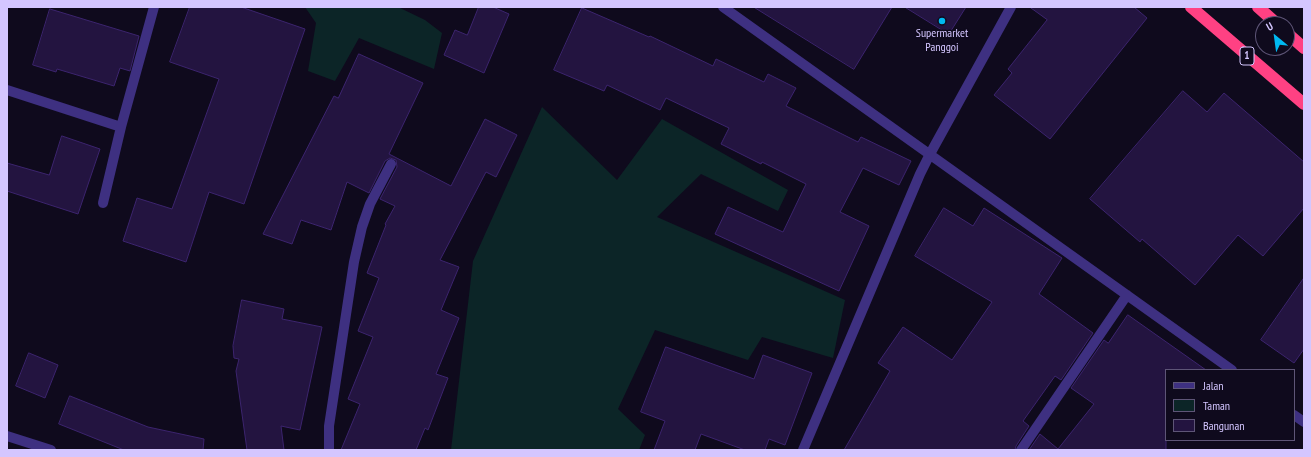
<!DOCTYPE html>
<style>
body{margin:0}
#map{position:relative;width:1311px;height:457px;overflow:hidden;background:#0f0a1d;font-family:"PT Sans Narrow",sans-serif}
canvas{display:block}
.frame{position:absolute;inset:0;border:8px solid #d4c6ff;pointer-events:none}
.legend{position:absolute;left:1165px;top:369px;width:130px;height:72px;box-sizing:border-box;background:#0f0a1d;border:1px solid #5e5577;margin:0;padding:5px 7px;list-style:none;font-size:12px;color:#d4c6ff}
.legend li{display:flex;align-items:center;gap:8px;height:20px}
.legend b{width:20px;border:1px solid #5e5577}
.north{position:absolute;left:1255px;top:16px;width:40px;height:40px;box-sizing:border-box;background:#0f0a1d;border:1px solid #5e5577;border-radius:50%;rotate:331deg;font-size:11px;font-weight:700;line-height:16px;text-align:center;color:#d4c6ff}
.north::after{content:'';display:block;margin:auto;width:14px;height:18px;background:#00b9f1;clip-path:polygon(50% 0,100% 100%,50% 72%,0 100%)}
</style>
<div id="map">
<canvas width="1311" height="457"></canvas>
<div class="frame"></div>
<ul class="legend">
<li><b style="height:5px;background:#3e3081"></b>Jalan</li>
<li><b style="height:11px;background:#0c2527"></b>Taman</li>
<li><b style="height:11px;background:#231440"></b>Bangunan</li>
</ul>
<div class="north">U</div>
</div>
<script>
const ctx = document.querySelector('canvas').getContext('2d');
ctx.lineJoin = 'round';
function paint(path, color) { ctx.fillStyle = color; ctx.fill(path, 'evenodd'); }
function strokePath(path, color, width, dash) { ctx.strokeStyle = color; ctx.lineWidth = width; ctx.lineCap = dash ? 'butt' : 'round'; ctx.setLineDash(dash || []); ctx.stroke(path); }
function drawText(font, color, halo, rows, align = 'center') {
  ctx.font = font + ' "PT Sans Narrow",sans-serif'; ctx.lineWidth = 3; ctx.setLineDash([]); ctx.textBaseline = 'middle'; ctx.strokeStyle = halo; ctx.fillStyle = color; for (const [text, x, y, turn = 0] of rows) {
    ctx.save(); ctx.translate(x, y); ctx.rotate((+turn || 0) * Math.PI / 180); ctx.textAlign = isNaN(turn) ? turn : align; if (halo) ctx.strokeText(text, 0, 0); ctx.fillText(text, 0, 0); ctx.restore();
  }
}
paint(new Path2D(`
 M 305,7 L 398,7 L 425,20 L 442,33 L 434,69 L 359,38 L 335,81 L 308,71 L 316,23 Z
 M 542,107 L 617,180 L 662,119 L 788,190 L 778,211 L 701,174 L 657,217 L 845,300 L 833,358 L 762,337 L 748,360 L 655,330 L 618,409 L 645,435 L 639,450 L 451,450 L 473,261 Z`), '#0c2527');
const building = new Path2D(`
 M 190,7 L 241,7 L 305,29 L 244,204 L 209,192 L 186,262 L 123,241 L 137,198 L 172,209 L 219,79 L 170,62 Z
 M 479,7 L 493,7 L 509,14 L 484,73 L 444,55 L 455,30 L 467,35 Z
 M 754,7 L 892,7 L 854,69 Z
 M 905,7 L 966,7 L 949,34 Z
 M 1030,7 L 1134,7 L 1147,18 L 1050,139 L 994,95 L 1012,73 L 1008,69 L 1047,20 Z
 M 582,8 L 649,37 L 650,36 L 713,66 L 716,59 L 764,82 L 768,74 L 796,88 L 786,106 L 858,142 L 861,137 L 911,161 L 899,185 L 863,168 L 840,212 L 869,226 L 839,291 L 715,234 L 728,207 L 783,232 L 806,184 L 762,162 L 761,164 L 721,144 L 729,128 L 666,98 L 660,110 L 607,85 L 604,91 L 554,70 Z
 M 50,9 L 139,36 L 130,71 L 120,68 L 114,86 L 57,69 L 56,72 L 33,65 Z
 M 359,54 L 423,83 L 389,154 L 451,186 L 485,119 L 517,135 L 496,177 L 486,172 L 440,260 L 459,267 L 441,310 L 459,318 L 436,374 L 448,378 L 428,430 L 425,428 L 416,450 L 341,450 L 360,404 L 348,399 L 373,337 L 358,331 L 379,278 L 367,273 L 386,225 L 385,224 L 395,206 L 380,199 L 397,167 L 396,160 L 390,158 L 385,161 L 369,193 L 347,182 L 331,230 L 301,220 L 292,244 L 263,234 L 334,96 L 338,98 Z
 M 1183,91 L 1207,112 L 1224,93 L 1304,162 L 1304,208 L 1263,256 L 1238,235 L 1195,285 L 1142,239 L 1140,242 L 1090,199 Z
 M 62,136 L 100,149 L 78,214 L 7,191 L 7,163 L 49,175 Z
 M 944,208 L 973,226 L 984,208 L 1062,258 L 1039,294 L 1093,333 L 1061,380 L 1055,376 L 1023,421 L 1029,426 L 1016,446 L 1015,450 L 844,450 L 890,371 L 878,363 L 903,327 L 952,360 L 992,302 L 915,256 Z
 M 1304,278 L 1304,349 L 1294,363 L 1261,340 Z
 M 242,300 L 284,309 L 282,319 L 322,327 L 300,430 L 281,426 L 284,450 L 247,450 L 236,371 L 239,359 L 234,358 L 233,346 Z
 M 1128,315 L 1206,370 L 1166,370 L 1166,450 L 1029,450 L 1040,434 L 1058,449 L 1094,404 L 1071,388 L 1104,340 L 1108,343 Z
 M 666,347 L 754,379 L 763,355 L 812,373 L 785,445 L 769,439 L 765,450 L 745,450 L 701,434 L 695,450 L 654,450 L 665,421 L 641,412 Z
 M 29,353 L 58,365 L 45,398 L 16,386 Z
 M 70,396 L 148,427 L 204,439 L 203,450 L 124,450 L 59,424 Z`);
paint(building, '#231440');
strokePath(building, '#3c246e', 1);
strokePath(new Path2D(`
 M 723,7 L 1232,370
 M 7,90 L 121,127
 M 103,203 L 121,127 L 154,7
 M 1294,415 L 1304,422
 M 7,436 L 51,450
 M 329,450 L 329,426 L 354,262 L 362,227 L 370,204 L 391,164
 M 803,450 L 920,174 L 930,154 L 1011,7
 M 1021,450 L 1127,295`), '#3e3081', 10);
strokePath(new Path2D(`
 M 1191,7 L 1304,104
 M 1258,7 L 1277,24
 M 1287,33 L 1304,48`), '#ff4183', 12);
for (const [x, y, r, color] of [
 [942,21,4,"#00b9f1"]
]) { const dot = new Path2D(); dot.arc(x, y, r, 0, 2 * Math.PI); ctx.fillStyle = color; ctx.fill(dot); strokePath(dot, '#0f0a1d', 1.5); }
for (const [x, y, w] of [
 [1247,56,14]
]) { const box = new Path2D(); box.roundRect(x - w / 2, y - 9, w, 18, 3); ctx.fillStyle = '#0f0a1d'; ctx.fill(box); strokePath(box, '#d4c6ff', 1); }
drawText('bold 11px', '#d4c6ff', null, [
 ["1",1247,56]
]);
drawText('12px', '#d4c6ff', '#0f0a1d', [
 ["Supermarket",942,34],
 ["Panggoi",942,48]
]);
</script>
